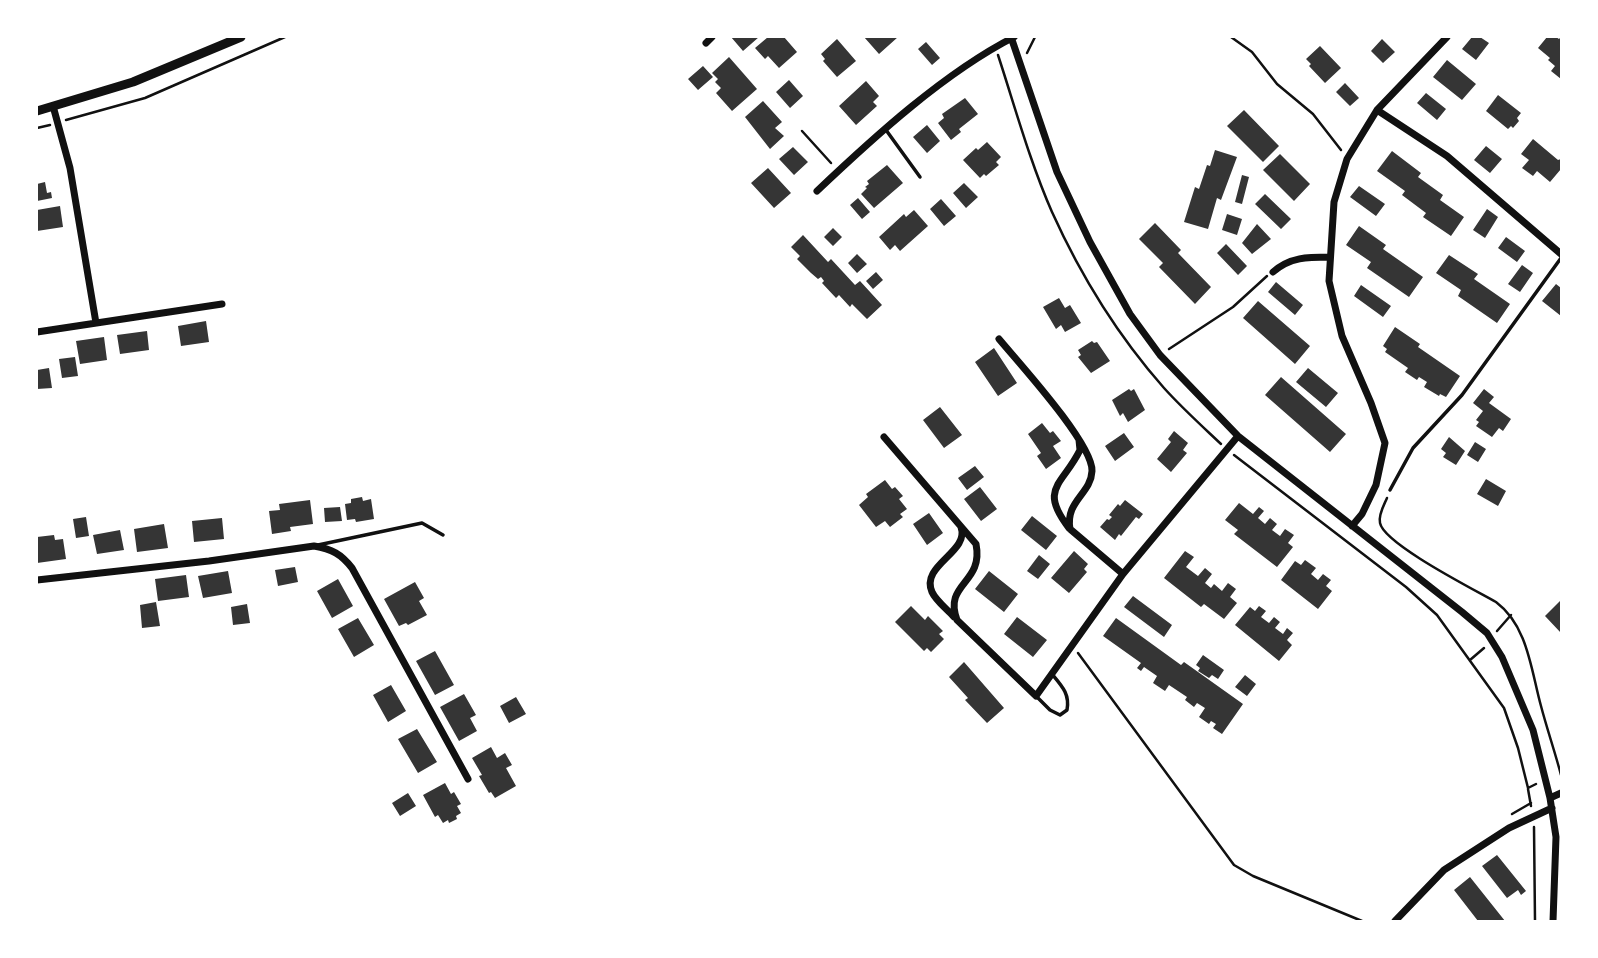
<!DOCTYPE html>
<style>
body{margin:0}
#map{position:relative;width:1598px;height:958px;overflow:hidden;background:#fff;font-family:"Sofia Sans Condensed",sans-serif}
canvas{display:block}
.frame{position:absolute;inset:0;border:38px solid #fff;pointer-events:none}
</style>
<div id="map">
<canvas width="1598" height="958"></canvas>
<div class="frame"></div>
</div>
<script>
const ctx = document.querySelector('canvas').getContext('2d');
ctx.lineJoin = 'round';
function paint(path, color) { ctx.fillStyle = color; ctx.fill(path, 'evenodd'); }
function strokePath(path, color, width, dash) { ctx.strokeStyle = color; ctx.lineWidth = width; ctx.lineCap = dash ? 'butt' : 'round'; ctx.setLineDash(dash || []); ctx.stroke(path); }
paint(new Path2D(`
 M 731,37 L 759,37 L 743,51 Z
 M 768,37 L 784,37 L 797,52 L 779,68 L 768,56 L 765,59 L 755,48 Z
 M 864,37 L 898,37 L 879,54 Z
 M 1472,37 L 1480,37 L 1489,43 L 1476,60 L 1462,49 Z
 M 1547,37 L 1556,37 L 1559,39 L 1561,37 L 1561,79 L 1551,71 L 1555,66 L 1548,60 L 1550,58 L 1538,48 Z
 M 837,39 L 856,61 L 837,77 L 823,61 L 825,59 L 821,54 Z
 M 1382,39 L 1395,52 L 1383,63 L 1371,51 Z
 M 926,42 L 940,58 L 932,65 L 918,49 Z
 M 1320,46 L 1341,68 L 1325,83 L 1309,66 L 1311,64 L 1306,59 Z
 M 729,57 L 757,89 L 732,111 L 716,93 L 721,88 L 715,82 L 718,79 L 712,73 Z
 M 1447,60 L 1476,84 L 1462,100 L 1433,77 Z
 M 703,66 L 713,77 L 698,90 L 688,79 Z
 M 789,80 L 803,96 L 790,108 L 776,92 Z
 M 866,81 L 879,96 L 873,102 L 877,106 L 856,125 L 839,106 Z
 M 1345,83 L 1359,98 L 1350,106 L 1336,92 Z
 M 1426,93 L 1446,109 L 1437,120 L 1417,103 Z
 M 1498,95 L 1521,113 L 1517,118 L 1519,121 L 1513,128 L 1511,126 L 1508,129 L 1486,111 Z
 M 965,98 L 978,114 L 959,129 L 961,132 L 951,140 L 938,123 L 944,118 L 942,114 Z
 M 763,101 L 782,122 L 775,128 L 784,136 L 770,149 L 745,117 Z
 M 1244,110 L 1279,146 L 1263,162 L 1227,126 Z
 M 927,125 L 940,141 L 927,153 L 913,137 Z
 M 1533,139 L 1558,160 L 1561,159 L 1561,169 L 1550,182 L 1537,171 L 1533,176 L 1522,168 L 1529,160 L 1521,154 Z
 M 987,142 L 1001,157 L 996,162 L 999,165 L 986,176 L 984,174 L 980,178 L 963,160 L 976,148 L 978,150 Z
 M 1486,146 L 1502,159 L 1490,173 L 1474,160 Z
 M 793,147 L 808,162 L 794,175 L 779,159 Z
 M 1215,150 L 1237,157 L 1221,200 L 1217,198 L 1208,229 L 1184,222 L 1195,187 L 1199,189 L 1207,165 L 1210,166 Z
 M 1392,151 L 1421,173 L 1418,177 L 1443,195 L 1440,200 L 1464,217 L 1451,236 L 1423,217 L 1426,213 L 1402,195 L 1405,191 L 1377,171 Z
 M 1280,154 L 1310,184 L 1294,201 L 1263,170 Z
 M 887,165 L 903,183 L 874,208 L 861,194 L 867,188 L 865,187 L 869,184 L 867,181 Z
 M 768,168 L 791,193 L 774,208 L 751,183 Z
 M 1242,175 L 1249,177 L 1242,204 L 1235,202 Z
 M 45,182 L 47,193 L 51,192 L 52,198 L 37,201 L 37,184 Z
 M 964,183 L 978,197 L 966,208 L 953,193 Z
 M 1359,186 L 1385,204 L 1376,216 L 1350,197 Z
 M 1265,194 L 1291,219 L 1281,229 L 1255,204 Z
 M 858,198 L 870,212 L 862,219 L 850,205 Z
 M 941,199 L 956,216 L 944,226 L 930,209 Z
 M 60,206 L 63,227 L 37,231 L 37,210 Z
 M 1487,209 L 1498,217 L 1485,238 L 1473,230 Z
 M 914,210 L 928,226 L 900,251 L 895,245 L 890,250 L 879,237 L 904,214 L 906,217 Z
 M 1227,214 L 1242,219 L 1237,235 L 1222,230 Z
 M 1155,223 L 1181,250 L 1178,253 L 1211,287 L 1195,304 L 1159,267 L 1163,263 L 1139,239 Z
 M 1257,224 L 1271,239 L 1252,254 L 1242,243 Z
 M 1359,226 L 1386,245 L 1383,249 L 1423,277 L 1409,297 L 1367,268 L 1371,262 L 1346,245 Z
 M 833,228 L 842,237 L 833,246 L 824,237 Z
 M 803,235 L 828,262 L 831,259 L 855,285 L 860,281 L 882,305 L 867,319 L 852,304 L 850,307 L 839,295 L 836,298 L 822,283 L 824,281 L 821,277 L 818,279 L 811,273 L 797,259 L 800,256 L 791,247 Z
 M 1506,237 L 1525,251 L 1517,262 L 1498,248 Z
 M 1226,244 L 1247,266 L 1238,275 L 1217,253 Z
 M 857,254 L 867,264 L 857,273 L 848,263 Z
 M 1449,255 L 1478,274 L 1474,279 L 1510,304 L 1497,323 L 1458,296 L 1461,290 L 1436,273 Z
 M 1522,265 L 1533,273 L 1520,292 L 1508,284 Z
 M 876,272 L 883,280 L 873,289 L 866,281 Z
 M 1276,282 L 1303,305 L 1295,315 L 1268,292 Z
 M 1556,284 L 1561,288 L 1561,316 L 1542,301 Z
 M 1361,285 L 1391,306 L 1383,317 L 1354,296 Z
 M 1059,298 L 1065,308 L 1070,305 L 1081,323 L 1065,332 L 1061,325 L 1056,329 L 1043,307 Z
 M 1258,301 L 1310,346 L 1295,364 L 1243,318 Z
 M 206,321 L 209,342 L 181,346 L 178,326 Z
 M 1395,327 L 1420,344 L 1418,347 L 1460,376 L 1446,397 L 1440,394 L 1439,396 L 1424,387 L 1427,382 L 1419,377 L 1417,380 L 1405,372 L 1408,368 L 1385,352 L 1387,349 L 1383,346 Z
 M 147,331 L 149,350 L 120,354 L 117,335 Z
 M 104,337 L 107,360 L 80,364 L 76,341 Z
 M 1092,341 L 1094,343 L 1097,342 L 1110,361 L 1091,373 L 1078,357 L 1081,355 L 1078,350 Z
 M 994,348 L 1017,383 L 998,396 L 975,362 Z
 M 75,357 L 78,376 L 62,378 L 59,359 Z
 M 49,368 L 52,388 L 37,389 L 37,370 Z
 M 1308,368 L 1338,393 L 1326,407 L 1296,382 Z
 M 1281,377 L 1346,434 L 1330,452 L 1265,395 Z
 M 1129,389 L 1131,391 L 1134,389 L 1145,410 L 1128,422 L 1123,413 L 1120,416 L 1112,400 Z
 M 1484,389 L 1494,397 L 1489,403 L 1511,419 L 1503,431 L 1499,428 L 1492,437 L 1476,426 L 1479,422 L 1476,420 L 1483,411 L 1473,403 Z
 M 940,407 L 962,435 L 944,448 L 923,420 Z
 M 1042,423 L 1050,433 L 1053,431 L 1061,441 L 1053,446 L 1061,458 L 1046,469 L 1037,456 L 1041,453 L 1028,434 Z
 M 1174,431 L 1188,443 L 1183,450 L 1187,453 L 1171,472 L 1157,459 L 1171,442 L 1168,439 Z
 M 1124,433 L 1134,447 L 1115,461 L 1105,446 Z
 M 1449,437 L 1465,451 L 1456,465 L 1443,457 L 1446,453 L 1441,449 Z
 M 1475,442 L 1486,449 L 1478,462 L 1467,455 Z
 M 975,466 L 984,477 L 967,490 L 958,478 Z
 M 1486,479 L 1506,491 L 1498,506 L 1477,494 Z
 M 885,480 L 892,489 L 895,487 L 903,496 L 899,499 L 907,509 L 900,514 L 903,517 L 890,527 L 885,521 L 876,527 L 859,505 L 868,497 L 866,494 Z
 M 980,487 L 997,509 L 981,521 L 964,499 Z
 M 362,497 L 363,501 L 371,499 L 374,519 L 356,522 L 355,519 L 347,520 L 345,504 L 351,503 L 351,499 Z
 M 310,500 L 313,524 L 290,527 L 291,531 L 272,534 L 269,511 L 280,510 L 279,504 Z
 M 1125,500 L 1143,514 L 1139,519 L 1136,517 L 1121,536 L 1119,534 L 1115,540 L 1100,527 L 1107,519 L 1109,520 L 1112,517 L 1109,515 L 1118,504 L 1120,506 Z
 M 1239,503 L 1253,514 L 1259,507 L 1264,511 L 1258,518 L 1265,524 L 1270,518 L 1277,524 L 1272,530 L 1280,536 L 1285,529 L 1294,535 L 1288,543 L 1293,547 L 1277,567 L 1234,534 L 1238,530 L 1225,520 Z
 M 340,507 L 342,521 L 325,522 L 324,508 Z
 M 929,513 L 943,533 L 927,545 L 913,524 Z
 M 1032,516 L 1057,536 L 1046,550 L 1021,530 Z
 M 86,517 L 89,536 L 76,538 L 73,519 Z
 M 222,518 L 224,539 L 194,542 L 192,521 Z
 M 164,524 L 168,548 L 137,552 L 134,529 Z
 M 120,530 L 124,550 L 97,554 L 93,535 Z
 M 54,535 L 55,540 L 63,539 L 66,559 L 37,563 L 37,537 Z
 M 1074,551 L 1088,564 L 1084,569 L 1087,572 L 1069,593 L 1051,578 Z
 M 1185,551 L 1194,557 L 1186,567 L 1198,576 L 1205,568 L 1212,574 L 1205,583 L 1211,588 L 1214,584 L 1222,591 L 1228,583 L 1236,589 L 1230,597 L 1237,603 L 1224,619 L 1204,604 L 1201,607 L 1164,578 Z
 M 1039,555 L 1050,564 L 1038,579 L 1027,571 Z
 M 1305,560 L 1316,568 L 1311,574 L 1318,580 L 1323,574 L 1331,580 L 1326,586 L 1332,591 L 1318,609 L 1281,580 L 1295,561 L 1301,565 Z
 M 295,567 L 298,582 L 278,586 L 275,570 Z
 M 228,571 L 232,593 L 203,598 L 198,576 Z
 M 989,571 L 1018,594 L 1004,612 L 975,589 Z
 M 186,575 L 189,597 L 158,601 L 155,579 Z
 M 338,579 L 353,606 L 332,618 L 317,591 Z
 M 415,582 L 424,598 L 419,601 L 427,615 L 408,625 L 406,623 L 399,626 L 384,599 Z
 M 1133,596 L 1172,625 L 1164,637 L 1124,607 Z
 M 1561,600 L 1561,633 L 1545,616 Z
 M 156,602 L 160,626 L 142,628 L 140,605 Z
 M 247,604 L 250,623 L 233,625 L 231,607 Z
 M 911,606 L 925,620 L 928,616 L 943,631 L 939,634 L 944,639 L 931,652 L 927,648 L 924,651 L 895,622 Z
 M 1259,606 L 1266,611 L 1261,617 L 1269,623 L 1274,617 L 1280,622 L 1275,628 L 1283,634 L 1287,628 L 1293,633 L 1287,640 L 1292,645 L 1279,661 L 1235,625 L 1250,607 L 1255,611 Z
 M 1017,617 L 1047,640 L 1033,657 L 1004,634 Z
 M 358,618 L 374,645 L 354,657 L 338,629 Z
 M 1116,618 L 1181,665 L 1184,662 L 1243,704 L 1222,734 L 1213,728 L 1216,724 L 1211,721 L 1209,724 L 1199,717 L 1205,708 L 1197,703 L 1194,707 L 1185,700 L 1187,697 L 1169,685 L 1165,691 L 1153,683 L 1157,676 L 1144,667 L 1141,671 L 1137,668 L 1141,663 L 1103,636 Z
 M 435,651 L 454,685 L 435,695 L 416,661 Z
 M 1203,655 L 1224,670 L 1218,679 L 1212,675 L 1209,678 L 1198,671 L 1200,668 L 1196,665 Z
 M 964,662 L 1004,708 L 987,723 L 965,700 L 968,698 L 949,677 Z
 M 1245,675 L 1256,684 L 1247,696 L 1235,687 Z
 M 391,685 L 406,711 L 388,722 L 373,695 Z
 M 464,694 L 476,715 L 470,718 L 477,731 L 459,741 L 440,707 Z
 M 516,697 L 526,714 L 509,723 L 500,706 Z
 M 417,729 L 437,762 L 418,773 L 398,739 Z
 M 491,747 L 497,758 L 505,753 L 512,765 L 506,768 L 516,786 L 495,798 L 491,792 L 489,793 L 479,776 L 482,775 L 472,758 Z
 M 445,783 L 451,794 L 454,792 L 461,804 L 457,806 L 461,813 L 456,816 L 457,819 L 449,823 L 448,820 L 443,823 L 438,815 L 435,817 L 423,795 Z
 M 408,793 L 416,806 L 400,816 L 392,803 Z
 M 1497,855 L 1526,891 L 1521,895 L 1518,890 L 1507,898 L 1482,866 Z
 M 1470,877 L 1505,921 L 1478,921 L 1454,890 Z`), '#353535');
strokePath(new Path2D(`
 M 1231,37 L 1252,52 L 1277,84 L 1313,114 L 1341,150
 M 1027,53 L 1035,37
 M 998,55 C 1015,107 1030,162 1052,212 C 1080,274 1119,337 1164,388 C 1182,408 1202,426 1221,444
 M 66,120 L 145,98 L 285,37
 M 37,128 L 50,125
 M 802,131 L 831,163
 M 1169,349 L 1233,307 L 1267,276
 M 1234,455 L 1406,587 L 1437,615 L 1504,708 L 1518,748 L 1528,788 L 1536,784
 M 1387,498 C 1384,505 1378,515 1380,523 C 1384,544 1475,590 1496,602 C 1528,626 1531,670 1541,706 C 1547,729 1555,752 1561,775
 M 1497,631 L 1511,615
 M 1078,653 L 1234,865 L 1253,876 L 1362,921
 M 1470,660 L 1484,648
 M 1528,789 L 1531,806
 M 1512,814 L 1531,803
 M 1534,827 L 1535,921`), '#111', 2.5);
strokePath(new Path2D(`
 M 886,130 L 920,177
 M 1390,490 L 1413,448 L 1462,395 L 1561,258
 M 318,545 L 422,523 L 443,535
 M 1037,697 L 1050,710 L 1060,715 L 1067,710 C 1070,694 1062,686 1052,674`), '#111', 3.5);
strokePath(new Path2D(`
 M 1011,37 L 1057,172 L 1090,242 L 1130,314 L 1160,355 L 1238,436 L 1462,612 L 1487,633 L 1502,657 L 1533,730 L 1550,798 L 1556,837 L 1553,921
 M 706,43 L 712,37
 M 53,106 L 70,168 L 96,323
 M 1377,110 L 1447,156 L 1561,254
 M 817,191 C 874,137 944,73 1014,37
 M 1273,272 C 1290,257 1308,257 1329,257
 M 37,332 L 222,304
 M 999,339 C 1019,363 1093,444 1092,471 C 1091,494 1065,501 1070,529 L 1123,574
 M 884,437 L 976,544 C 984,584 943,583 957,620 L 1036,696 L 1123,574 L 1238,436
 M 1352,526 L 1362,514 L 1376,485 L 1385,443 L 1371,403 L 1342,336 L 1329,281 L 1334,202 L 1347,159 L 1377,110 L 1447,37
 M 1069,528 C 1038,488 1063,485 1080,450 L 1079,440
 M 37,580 L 209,561 L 314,546 C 332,549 341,554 352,568 L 468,779
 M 954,617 C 948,610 936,601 932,592 C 920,565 970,552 961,527
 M 1550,798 L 1561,793
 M 1395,921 L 1444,870 L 1509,828 L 1552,808`), '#111', 7);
strokePath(new Path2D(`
 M 37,111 L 133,82 L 241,37`), '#111', 9);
</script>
